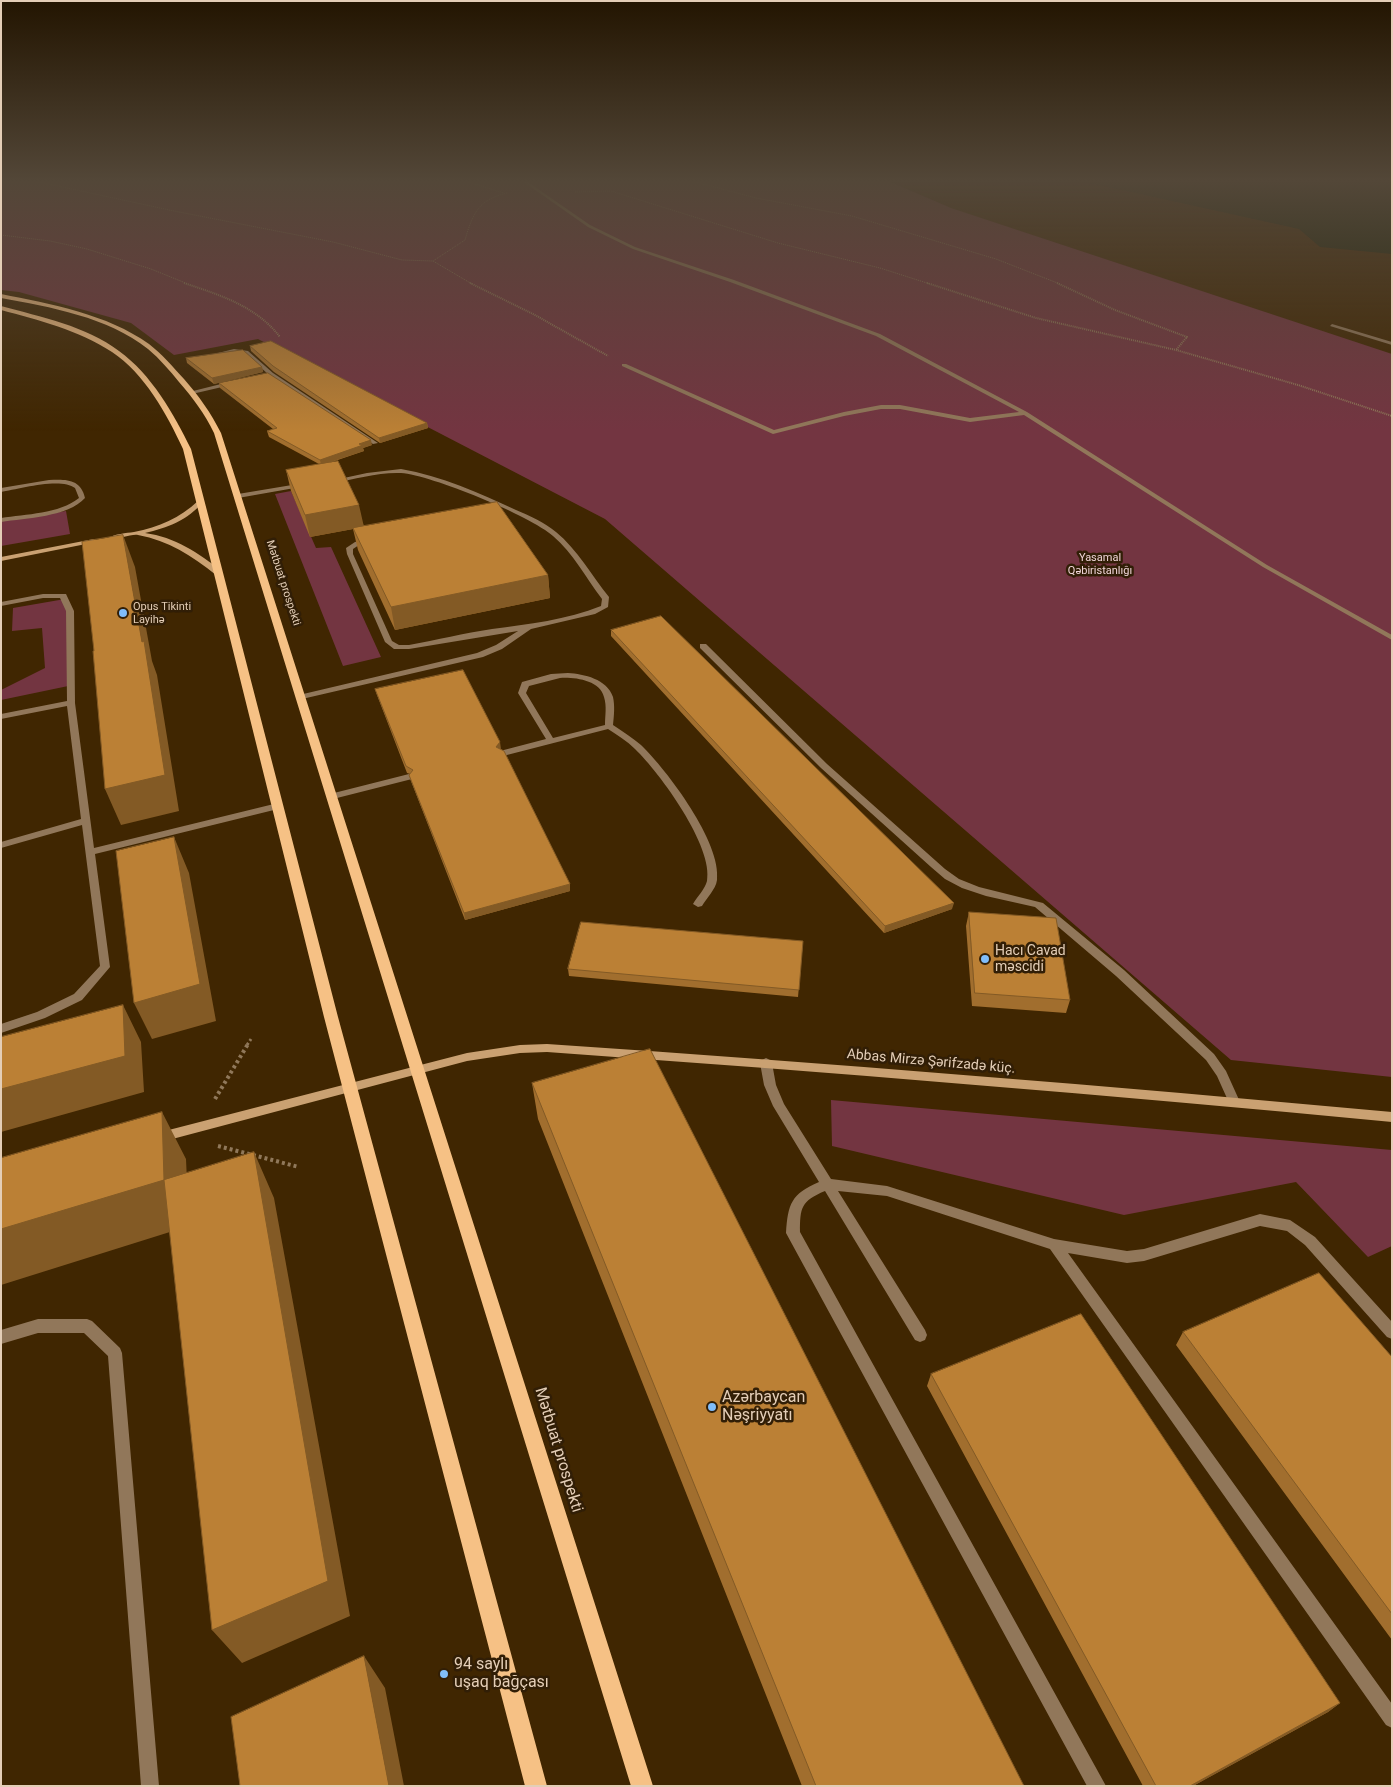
<!DOCTYPE html>
<meta charset="utf-8">
<style>
body{margin:0}
#map{position:relative;width:1393px;height:1787px;overflow:hidden;background:#402601;font-family:Roboto,sans-serif}
canvas{display:block}
.frame{position:absolute;inset:0;border:2px solid #e4ceb7;pointer-events:none}
</style>
<div id="map">
<canvas width="1393" height="1787"></canvas>
<div class="frame"></div>
</div>
<script>
const ctx = document.querySelector('canvas').getContext('2d');
ctx.lineJoin = 'round';
function paint(path, color) { ctx.fillStyle = color; ctx.fill(path, 'evenodd'); }
function strokePath(path, color, width, dash) { ctx.strokeStyle = color; ctx.lineWidth = width; ctx.lineCap = dash ? 'butt' : 'round'; ctx.setLineDash(dash || []); ctx.stroke(path); }
function drawText(font, color, halo, rows, align = 'center') {
  ctx.font = font + ' Roboto,sans-serif'; ctx.lineWidth = 5; ctx.setLineDash([]); ctx.textBaseline = 'middle'; ctx.strokeStyle = halo; ctx.fillStyle = color; for (const [text, x, y, turn = 0] of rows) {
    ctx.save(); ctx.translate(x, y); ctx.rotate((+turn || 0) * Math.PI / 180); ctx.textAlign = isNaN(turn) ? turn : align; if (halo) ctx.strokeText(text, 0, 0); ctx.fillText(text, 0, 0); ctx.restore();
  }
}
paint(new Path2D(`
 M 1,180 L 886,180 L 951,208 L 1392,354 L 1392,1077 L 1231,1060 L 605,519 L 258,339 L 174,355 L 131,323 L 19,292 L 1,290 Z
 M 291,491 L 316,548 L 331,547 L 381,657 L 343,666 L 275,494 Z
 M 66,511 L 70,534 L 1,546 L 1,521 Z
 M 65,599 L 73,685 L 1,700 L 1,690 L 45,668 L 42,628 L 12,631 L 13,608 Z
 M 831,1100 L 1392,1150 L 1392,1246 L 1368,1257 L 1296,1182 L 1124,1215 L 832,1146 Z`), '#733541');
paint(new Path2D(`
 M 1077,180 L 1392,180 L 1392,254 L 1320,247 L 1299,229 Z`), '#152007');
strokePath(new Path2D(`
 M 30,180 L 174,211 L 333,242 L 402,260 L 433,261
 M 462,180 L 504,193
 M 688,180 L 756,198 L 852,216 L 996,259 L 1060,284
 M 575,192 L 611,191 L 778,243 L 880,268 L 930,284
 M 1,235 L 50,241 L 87,249 L 151,269 L 188,284
 M 472,284 L 433,261 L 465,240 C 473,213 478,200 507,193`), '#90785a', 1, [1, 1]);
strokePath(new Path2D(`
 M 184,283 C 220,295 256,306 280,337
 M 470,283 L 535,315 L 608,356
 M 927,283 L 1036,318 L 1176,350 L 1298,385 L 1392,416
 M 1057,283 L 1115,310 L 1187,337 L 1176,350`), '#90785a', 2, [1, 1]);
strokePath(new Path2D(`
 M 247,1045 L 251,1039`), '#90785a', 3, [2.5, 2.5]);
strokePath(new Path2D(`
 M 215,1099 L 248,1044
 M 218,1146 L 299,1167`), '#90785a', 4, [3, 3]);
paint(new Path2D(`
 M 521,180 L 525,180 L 590,225 L 635,247 L 734,280 L 880,334 L 1027,412 L 1267,565 L 1392,635 L 1392,640 L 1263,567 L 1024,415 L 970,422 L 900,409 L 881,409 L 844,416 L 773,434 L 622,366 L 622,364 L 626,364 L 774,430 L 844,412 L 881,405 L 900,405 L 970,418 L 1019,412 L 876,336 L 730,282 L 633,249 L 588,227 Z
 M 1332,324 L 1392,342 L 1392,345 L 1330,326 Z
 M 234,349 L 248,351 L 273,373 L 378,443 L 373,444 L 269,375 L 245,353 L 234,353 L 209,358 L 206,356 Z
 M 233,381 L 235,382 L 235,384 L 192,394 L 189,392 Z
 M 401,469 C 441,476 480,493 516,510 C 530,516 544,522 556,532 C 577,549 592,576 609,597 L 608,607 L 595,614 L 531,629 L 502,649 L 483,657 L 302,699 L 299,699 L 299,695 L 477,653 L 496,645 L 518,631 L 409,649 L 394,649 L 385,642 L 347,554 L 346,548 L 355,542 L 370,538 L 373,540 L 359,545 L 353,549 L 353,554 L 392,641 L 399,645 L 409,645 C 437,640 464,633 492,629 C 528,624 567,620 601,606 L 602,599 C 586,578 573,553 553,536 C 531,516 431,475 401,473 C 379,472 355,479 333,483 L 330,481 L 367,473 Z
 M 49,480 C 66,479 81,479 85,498 C 68,517 26,518 1,522 L 1,518 C 26,514 59,514 79,498 L 75,488 C 61,477 18,489 1,492 L 1,488 Z
 M 304,483 L 306,484 L 306,486 L 238,498 L 235,496 L 238,494 Z
 M 43,594 L 66,594 L 74,611 L 75,703 L 94,848 L 278,803 L 283,806 L 278,809 L 95,854 L 110,967 L 82,1000 L 45,1018 L 1,1033 L 1,1024 L 37,1012 L 74,994 L 100,966 L 82,825 L 1,848 L 1,842 L 81,819 L 67,706 L 1,719 L 1,714 L 67,701 L 66,611 L 60,598 L 43,598 L 1,606 L 1,602 Z
 M 700,644 L 706,644 L 827,764 L 945,869 L 959,879 L 979,887 L 1043,903 L 1124,970 L 1214,1054 L 1226,1071 L 1240,1102 L 1238,1105 L 1234,1107 L 1230,1105 L 1217,1076 L 1206,1060 L 1116,976 L 1035,907 L 986,896 L 962,888 L 945,879 L 931,867 L 821,768 L 700,648 Z
 M 568,673 C 584,674 607,679 613,697 C 615,706 614,716 613,725 C 623,732 633,738 641,745 C 667,770 722,843 717,880 C 716,889 706,899 702,906 L 698,907 L 693,904 C 697,897 705,889 707,881 C 714,847 660,773 635,749 C 627,741 617,735 608,729 L 503,756 L 499,753 L 500,751 L 546,739 L 518,693 L 522,682 L 551,674 ZM 560,678 C 574,677 600,680 604,697 C 607,706 605,716 605,725 L 553,738 L 526,693 L 529,686 Z
 M 409,774 L 413,777 L 412,779 L 333,799 L 328,796 L 330,794 Z
 M 766,1058 L 770,1060 L 772,1063 L 776,1085 L 784,1104 L 831,1179 L 887,1186 L 1054,1239 L 1127,1251 L 1144,1249 L 1260,1214 L 1290,1220 L 1315,1237 L 1392,1322 L 1392,1339 L 1387,1337 L 1305,1245 L 1287,1231 L 1260,1226 L 1144,1261 L 1127,1263 L 1068,1253 L 1392,1704 L 1392,1728 L 1386,1725 L 1050,1249 L 887,1196 L 838,1191 L 925,1330 L 927,1335 L 925,1340 L 920,1342 L 915,1340 L 825,1191 C 801,1201 800,1208 800,1232 L 1106,1786 L 1087,1786 L 786,1233 C 788,1204 791,1194 819,1182 L 773,1106 L 764,1085 L 760,1063 L 762,1060 Z
 M 38,1319 L 87,1319 L 92,1321 L 120,1348 L 122,1353 L 159,1786 L 141,1786 L 108,1356 L 84,1333 L 38,1333 L 1,1344 L 1,1330 Z`), '#91775a');
paint(new Path2D(`
 M 198,501 L 203,502 C 188,520 167,528 145,533 C 175,537 198,553 222,571 L 222,575 L 216,575 C 191,555 169,541 138,535 C 131,534 118,539 111,540 L 108,538 C 115,534 126,533 134,532 C 159,527 180,518 198,501 Z
 M 94,539 L 96,540 L 96,542 L 1,561 L 1,557 Z
 M 547,1044 C 829,1063 1110,1086 1392,1112 L 1392,1122 C 1110,1095 829,1072 547,1052 L 520,1053 L 467,1061 L 161,1142 L 157,1141 L 155,1137 L 157,1133 L 161,1132 L 467,1053 L 520,1045 Z`), '#caa172');
paint(new Path2D(`
 M 1,294 C 51,304 107,314 149,344 C 162,354 173,367 184,379 C 199,396 211,413 221,433 L 653,1786 L 631,1786 L 214,433 C 205,414 193,398 179,382 C 170,371 160,359 148,349 C 108,317 50,307 1,298 Z
 M 1,306 C 41,317 86,326 119,351 C 151,374 174,414 191,449 L 338,1017 L 547,1786 L 525,1786 L 324,1017 L 183,449 C 167,414 144,373 112,352 C 78,330 39,320 1,310 Z`), '#f6c185');
paint(new Path2D(`
 M 250,346 L 427,423 L 428,428 L 380,443 L 274,372 L 251,351 Z
 M 186,358 L 262,367 L 263,372 L 214,384 L 187,363 Z
 M 219,383 L 372,445 L 363,448 L 364,451 L 329,463 L 364,526 L 548,575 L 550,598 L 395,630 L 358,550 L 353,529 L 310,537 L 291,491 L 286,470 L 319,464 L 269,437 L 267,431 L 273,429 L 220,388 Z
 M 611,630 L 952,909 L 884,933 L 611,636 Z
 M 375,689 L 501,749 L 570,884 L 570,891 L 465,920 L 411,781 L 409,775 L 410,774 L 407,773 L 377,695 Z
 M 969,912 L 1070,1000 L 1066,1013 L 972,1006 L 966,926 Z
 M 803,941 L 798,997 L 569,976 L 568,969 Z
 M 532,1083 L 1024,1786 L 802,1786 L 538,1119 Z
 M 1183,1332 L 1392,1357 L 1392,1640 L 1176,1345 Z
 M 931,1374 L 1340,1703 L 1328,1712 L 1193,1786 L 1143,1786 L 927,1386 Z`), '#a16e2e');
paint(new Path2D(`
 M 262,367 L 263,372 L 214,384 L 212,378 Z
 M 427,423 L 428,428 L 380,443 L 379,438 Z
 M 371,440 L 372,445 L 363,448 L 364,451 L 321,465 L 320,460 L 359,444 Z
 M 359,505 L 364,527 L 310,537 L 305,515 Z
 M 123,535 L 135,567 L 152,661 L 157,675 L 179,811 L 121,825 L 105,789 L 142,642 Z
 M 548,575 L 550,598 L 395,630 L 391,607 Z
 M 500,742 L 501,749 L 496,747 Z
 M 174,837 L 189,873 L 216,1021 L 152,1039 L 134,1003 Z
 M 570,884 L 570,891 L 465,920 L 464,913 Z
 M 954,903 L 952,909 L 884,933 L 885,926 Z
 M 123,1005 L 141,1042 L 144,1092 L 1,1132 L 1,1089 Z
 M 162,1112 L 186,1159 L 189,1226 L 1,1285 L 1,1229 Z
 M 254,1152 L 274,1198 L 350,1616 L 242,1663 L 212,1630 Z
 M 364,1656 L 385,1688 L 404,1786 L 389,1786 Z
 M 1340,1703 L 1328,1712 L 1193,1786 L 1190,1786 Z`), '#835a25');
const building = new Path2D(`
 M 271,341 L 427,423 L 379,438 L 273,366 L 250,346 Z
 M 243,350 L 262,367 L 212,378 L 186,358 Z
 M 268,373 L 371,440 L 359,444 L 363,445 L 320,460 L 267,431 L 277,428 L 219,383 Z
 M 338,461 L 359,505 L 305,515 L 286,470 Z
 M 497,502 L 548,575 L 391,607 L 353,528 Z
 M 123,535 L 142,642 L 144,641 L 165,775 L 105,789 L 93,651 L 94,651 L 82,542 Z
 M 661,616 L 954,903 L 885,926 L 611,630 Z
 M 463,670 L 500,742 L 496,747 L 504,751 L 570,884 L 464,913 L 409,775 L 413,770 L 406,766 L 375,689 Z
 M 174,837 L 200,984 L 134,1003 L 116,851 Z
 M 969,912 L 1056,918 L 1070,1000 L 975,993 Z
 M 581,922 L 803,941 L 799,990 L 568,969 Z
 M 123,1005 L 125,1056 L 1,1089 L 1,1037 Z
 M 650,1049 L 1024,1786 L 816,1786 L 532,1083 Z
 M 162,1112 L 164,1180 L 1,1229 L 1,1158 Z
 M 254,1152 L 328,1581 L 212,1630 L 164,1180 Z
 M 1319,1273 L 1392,1357 L 1392,1614 L 1183,1332 Z
 M 1081,1314 L 1340,1703 L 1190,1786 L 1156,1786 L 931,1374 Z
 M 364,1656 L 389,1786 L 240,1786 L 231,1717 Z`);
paint(building, '#bb8035');
strokePath(building, '#835a25', 1);
const sky = ctx.createLinearGradient(0, 0, 0, 431);
sky.addColorStop(0, '#231501');
sky.addColorStop(0.42, '#534738');
sky.addColorStop(1, '#53473800');
ctx.fillStyle = sky;
ctx.fillRect(0, 0, 1393, 431);
for (const [x, y, r, color] of [
 [123,613,5,"#80bdfa"],
 [985,959,5,"#80bdfa"],
 [712,1407,5,"#80bdfa"],
 [444,1674,5,"#80bdfa"]
]) { const dot = new Path2D(); dot.arc(x, y, r, 0, 2 * Math.PI); ctx.fillStyle = color; ctx.fill(dot); strokePath(dot, '#311e06', 2); }
drawText('11px', '#efd5d8', '#311e06', [
 ["Yasamal",1100,558],
 ["Qəbiristanlığı",1100,571]
]);
drawText('11px', '#e4ceb7', '#311e06', [
 ["Mətbuat prospekti",283,583,72]
]);
drawText('11px', '#e4ceb7', '#311e06', [
 ["Opus Tikinti",133,607],
 ["Layihə",133,620]
], 'left');
drawText('14px', '#e4ceb7', '#311e06', [
 ["Hacı Cavad",995,951],
 ["məscidi",995,967]
], 'left');
drawText('14px', '#e4ceb7', '#311e06', [
 ["Abbas Mirzə Şərifzadə küç.",931,1062,5]
]);
drawText('16px', '#e4ceb7', '#311e06', [
 ["Azərbaycan",722,1398],
 ["Nəşriyyatı",722,1416],
 ["94 saylı",454,1665],
 ["uşaq bağçası",454,1683]
], 'left');
drawText('16px', '#e4ceb7', '#311e06', [
 ["Mətbuat prospekti",558,1450,73]
]);
</script>
